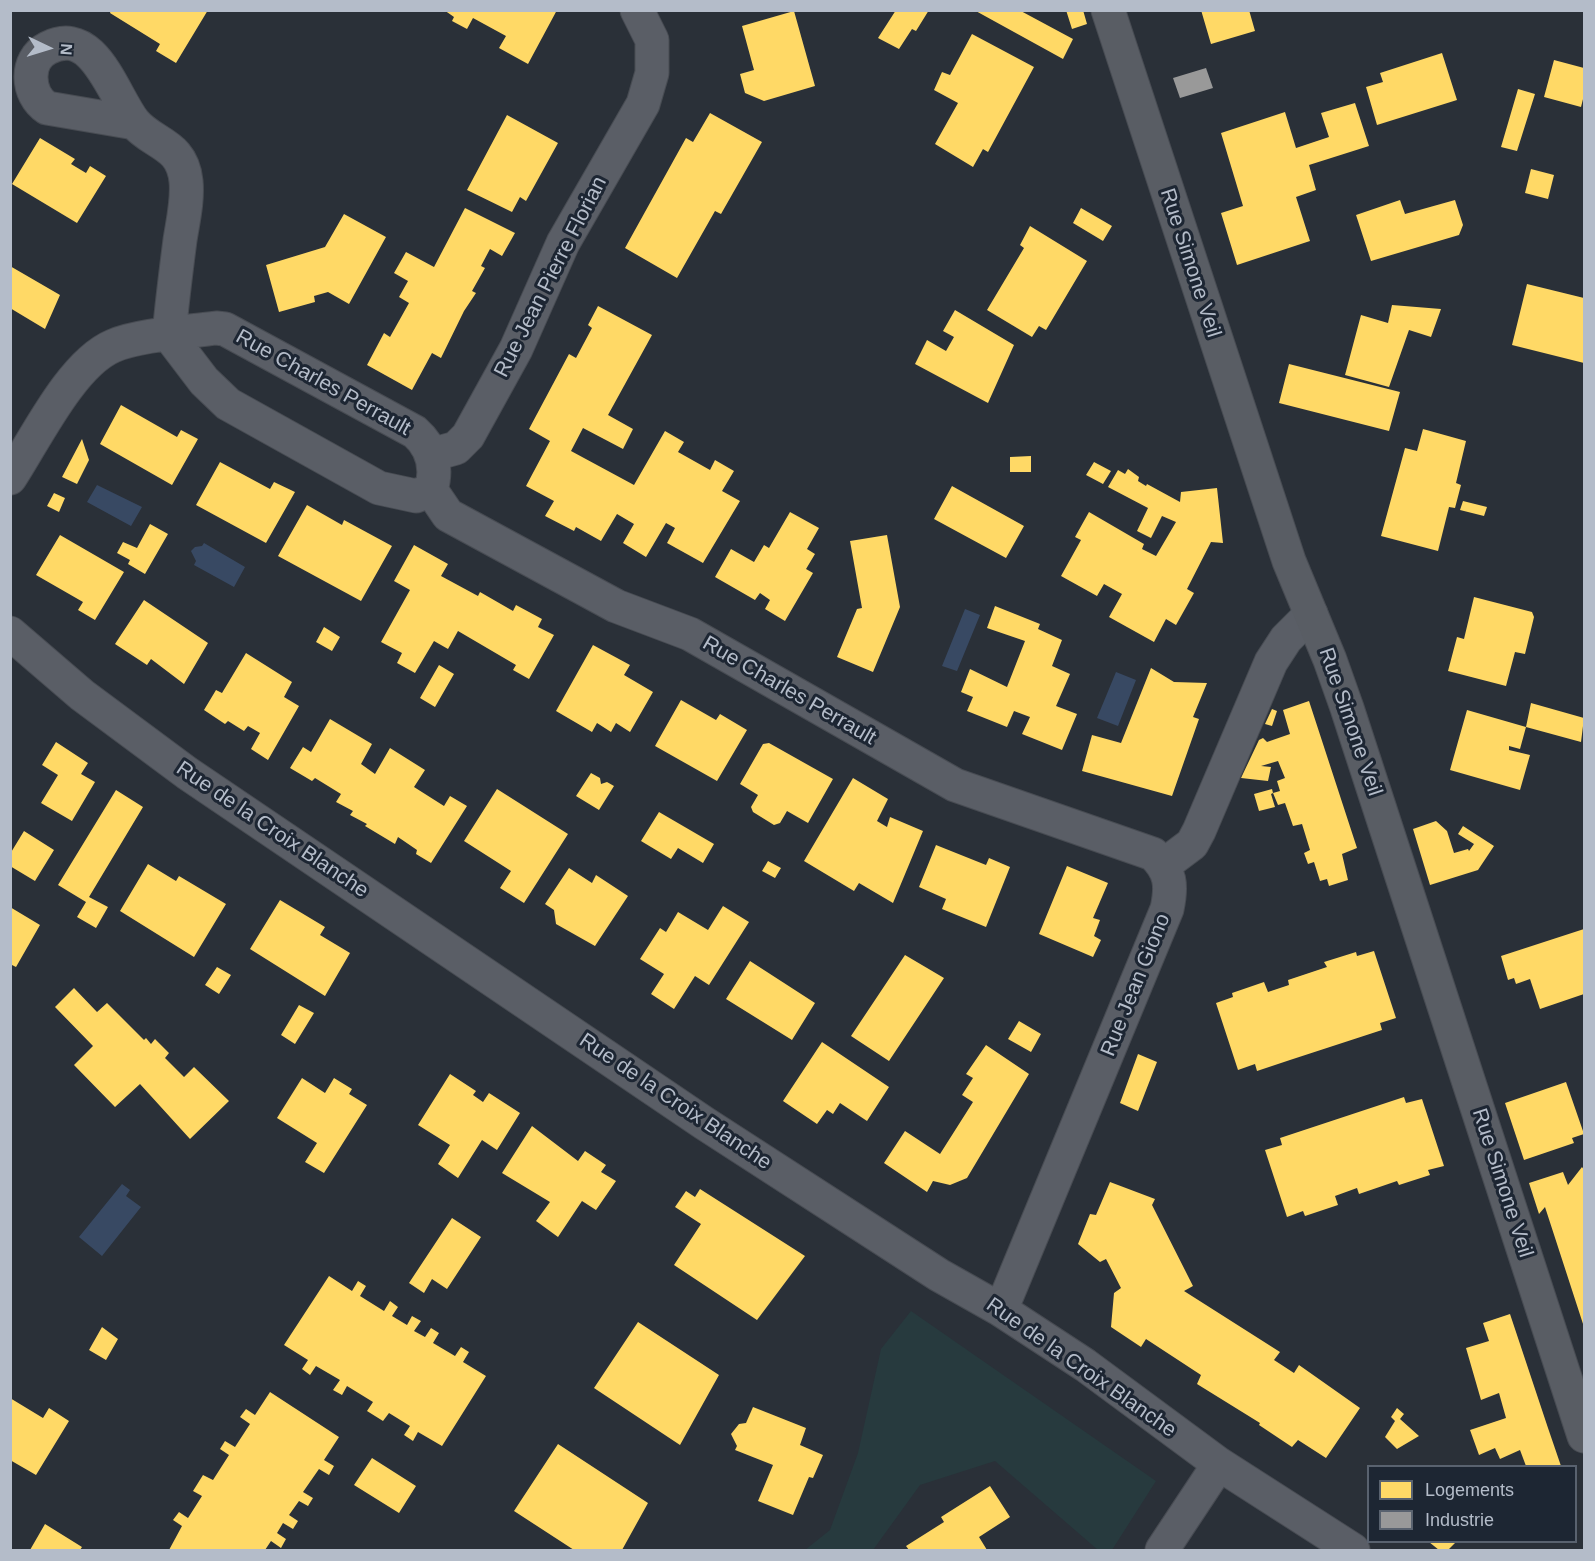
<!DOCTYPE html>
<style>
body{margin:0}
#map{position:relative;width:1595px;height:1561px;overflow:hidden;background:#2a3038;font-family:Arial,sans-serif}
canvas{display:block}
.frame{position:absolute;inset:0;border:12px solid #b4bcc9;pointer-events:none}
.legend{position:absolute;left:1367px;top:1465px;width:210px;height:78px;box-sizing:border-box;background:#1d2633;border:2px solid #59626f;margin:0;padding:8px 10px;list-style:none;font-size:18px;color:#b4bcc9}
.legend li{display:flex;align-items:center;gap:12px;height:30px}
.legend b{width:30px;border:2px solid #59626f}
.north{position:absolute;left:18px;top:18px;width:60px;height:60px;-webkit-text-stroke:4px #1d2633;paint-order:stroke;rotate:94deg;font-size:16px;font-weight:700;line-height:24px;text-align:center;color:#b4bcc9}
.north::after{content:'';display:block;margin:auto;width:21px;height:27px;background:#b4bcc9;clip-path:polygon(50% 0,100% 100%,50% 72%,0 100%)}
</style>
<div id="map">
<canvas width="1595" height="1561"></canvas>
<div class="frame"></div>
<ul class="legend">
<li><b style="height:16px;background:#ffd966"></b>Logements</li>
<li><b style="height:16px;background:#999"></b>Industrie</li>
</ul>
<div class="north">N</div>
</div>
<script>
const ctx = document.querySelector('canvas').getContext('2d');
ctx.lineJoin = 'round';
function paint(path, color) { ctx.fillStyle = color; ctx.fill(path, 'evenodd'); }
function strokePath(path, color, width, dash) { ctx.strokeStyle = color; ctx.lineWidth = width; ctx.lineCap = dash ? 'butt' : 'round'; ctx.setLineDash(dash || []); ctx.stroke(path); }
function drawText(font, color, halo, rows, align = 'center') {
  ctx.font = font + ' Arial,sans-serif'; ctx.lineWidth = 6; ctx.setLineDash([]); ctx.textBaseline = 'middle'; ctx.strokeStyle = halo; ctx.fillStyle = color; for (const [text, x, y, turn = 0] of rows) {
    ctx.save(); ctx.translate(x, y); ctx.rotate((+turn || 0) * Math.PI / 180); ctx.textAlign = isNaN(turn) ? turn : align; if (halo) ctx.strokeText(text, 0, 0); ctx.fillText(text, 0, 0); ctx.restore();
  }
}
paint(new Path2D(`
 M 911,1311 L 1156,1481 L 1112,1550 L 1098,1550 L 995,1461 L 920,1485 L 873,1550 L 805,1550 L 830,1530 L 858,1453 L 881,1349 Z`), '#273a3e');
paint(new Path2D(`
 M 97,485 L 142,507 L 131,526 L 87,502 Z
 M 204,543 L 245,567 L 234,587 L 194,565 L 196,561 L 191,551 L 195,547 L 202,546 Z
 M 965,609 L 980,615 L 957,671 L 942,666 Z
 M 1116,672 L 1136,680 L 1118,726 L 1097,718 Z
 M 122,1184 L 130,1190 L 126,1196 L 141,1207 L 102,1256 L 79,1237 Z`), '#384963');
paint(new Path2D(`
 M 111,10 L 208,10 L 176,63 L 156,51 L 160,44 L 110,13 Z
 M 444,10 L 557,10 L 528,64 L 499,48 L 506,36 L 473,18 L 467,29 L 452,21 L 454,17 Z
 M 896,10 L 929,10 L 916,31 L 912,29 L 899,49 L 878,38 Z
 M 974,10 L 1019,10 L 1073,39 L 1063,59 Z
 M 1066,10 L 1083,10 L 1087,24 L 1072,29 Z
 M 1201,10 L 1249,10 L 1255,31 L 1211,44 Z
 M 794,11 L 815,86 L 764,101 L 745,93 L 740,74 L 754,70 L 742,26 Z
 M 972,34 L 1034,67 L 988,152 L 983,149 L 973,167 L 935,144 L 958,103 L 934,90 L 942,72 L 950,75 Z
 M 1442,53 L 1457,100 L 1377,125 L 1366,87 L 1383,82 L 1380,73 Z
 M 1554,60 L 1584,68 L 1584,95 L 1581,107 L 1544,97 Z
 M 1518,89 L 1535,94 L 1517,151 L 1501,147 Z
 M 1355,103 L 1369,146 L 1309,165 L 1316,190 L 1296,197 L 1310,241 L 1237,265 L 1221,213 L 1243,206 L 1221,133 L 1285,112 L 1296,148 L 1329,137 L 1321,113 Z
 M 710,113 L 762,142 L 721,214 L 715,211 L 677,278 L 625,248 L 686,138 L 693,142 Z
 M 507,115 L 558,143 L 526,201 L 520,197 L 512,212 L 467,190 Z
 M 40,138 L 75,159 L 71,164 L 86,173 L 90,166 L 106,176 L 77,223 L 12,184 Z
 M 1531,169 L 1554,175 L 1548,199 L 1525,193 Z
 M 1400,200 L 1405,214 L 1455,200 L 1463,225 L 1459,235 L 1371,261 L 1356,215 Z
 M 465,208 L 515,233 L 502,256 L 490,249 L 481,266 L 485,268 L 472,291 L 476,293 L 464,311 L 441,358 L 432,353 L 412,390 L 367,365 L 384,333 L 390,337 L 409,303 L 399,297 L 408,281 L 394,273 L 406,252 L 434,267 Z
 M 1081,208 L 1112,226 L 1103,241 L 1073,223 Z
 M 344,214 L 386,237 L 349,304 L 328,292 L 314,296 L 315,302 L 279,312 L 266,265 L 325,247 Z
 M 1030,226 L 1087,261 L 1046,330 L 1039,326 L 1032,337 L 987,310 L 1024,248 L 1020,245 Z
 M 10,266 L 60,295 L 45,329 L 10,308 Z
 M 1527,284 L 1584,298 L 1584,363 L 1512,345 Z
 M 1392,305 L 1441,309 L 1431,337 L 1409,330 L 1389,387 L 1345,375 L 1361,315 L 1388,323 Z
 M 598,306 L 652,335 L 608,415 L 633,429 L 623,449 L 583,428 L 571,451 L 634,485 L 665,431 L 684,442 L 678,452 L 710,470 L 715,460 L 734,471 L 722,491 L 740,501 L 703,563 L 667,543 L 675,528 L 666,523 L 646,557 L 623,543 L 634,524 L 617,514 L 601,541 L 576,527 L 574,531 L 545,516 L 554,501 L 526,486 L 550,441 L 529,429 L 569,354 L 576,358 L 592,328 L 588,325 Z
 M 955,310 L 1014,345 L 988,403 L 915,364 L 927,340 L 946,351 L 954,337 L 943,331 Z
 M 1289,364 L 1400,392 L 1389,431 L 1279,403 Z
 M 121,405 L 177,437 L 181,430 L 198,439 L 172,485 L 100,444 Z
 M 1423,429 L 1466,441 L 1456,483 L 1461,485 L 1455,508 L 1449,507 L 1438,551 L 1381,536 L 1405,448 L 1417,451 Z
 M 82,439 L 89,460 L 77,484 L 62,477 Z
 M 1031,456 L 1031,472 L 1010,472 L 1010,457 Z
 M 220,462 L 270,489 L 274,482 L 295,492 L 266,543 L 196,505 Z
 M 1094,462 L 1111,471 L 1103,484 L 1086,475 Z
 M 1128,469 L 1139,477 L 1138,481 L 1146,486 L 1147,484 L 1180,502 L 1181,492 L 1217,488 L 1223,543 L 1211,542 L 1187,589 L 1194,593 L 1176,625 L 1166,619 L 1154,642 L 1109,617 L 1122,594 L 1104,584 L 1097,596 L 1061,576 L 1081,540 L 1075,537 L 1089,512 L 1144,544 L 1142,549 L 1156,556 L 1176,522 L 1162,516 L 1151,538 L 1137,531 L 1148,508 L 1108,487 L 1118,470 L 1125,474 Z
 M 952,486 L 1024,526 L 1006,558 L 934,519 Z
 M 54,493 L 65,498 L 59,512 L 47,506 Z
 M 1463,501 L 1487,507 L 1484,516 L 1460,510 Z
 M 307,505 L 342,525 L 344,520 L 392,546 L 361,601 L 278,556 Z
 M 790,512 L 819,528 L 807,549 L 815,554 L 806,569 L 813,573 L 785,621 L 765,609 L 770,600 L 760,593 L 755,600 L 715,577 L 731,549 L 754,562 L 764,545 L 769,548 Z
 M 150,524 L 168,534 L 145,574 L 128,564 L 130,560 L 117,553 L 123,542 L 137,548 Z
 M 60,535 L 124,572 L 95,620 L 78,610 L 83,602 L 36,575 Z
 M 887,535 L 900,607 L 873,672 L 837,657 L 857,609 L 862,608 L 850,541 Z
 M 414,545 L 448,564 L 441,576 L 478,596 L 480,592 L 513,611 L 516,605 L 542,619 L 538,627 L 554,635 L 529,679 L 513,670 L 516,665 L 458,631 L 448,649 L 434,641 L 415,673 L 397,663 L 402,653 L 381,642 L 410,590 L 394,581 Z
 M 1474,597 L 1532,612 L 1534,617 L 1525,654 L 1515,652 L 1506,686 L 1448,671 L 1457,637 L 1464,639 Z
 M 144,600 L 208,643 L 184,684 L 151,659 L 147,665 L 115,644 Z
 M 995,606 L 1040,624 L 1038,629 L 1062,640 L 1052,666 L 1070,674 L 1056,706 L 1077,714 L 1062,750 L 1022,734 L 1030,717 L 1014,711 L 1007,727 L 967,711 L 973,697 L 961,692 L 970,669 L 1007,687 L 1025,641 L 987,628 Z
 M 324,627 L 340,637 L 332,651 L 316,642 Z
 M 593,645 L 630,665 L 624,675 L 653,692 L 630,732 L 616,723 L 611,732 L 597,723 L 592,732 L 556,711 Z
 M 246,653 L 292,682 L 284,697 L 299,706 L 268,760 L 251,749 L 260,733 L 248,726 L 244,731 L 228,721 L 225,724 L 204,710 L 216,690 L 222,693 Z
 M 439,665 L 454,674 L 435,707 L 420,698 Z
 M 1151,668 L 1174,682 L 1207,683 L 1193,717 L 1199,719 L 1172,796 L 1082,771 L 1092,735 L 1121,743 Z
 M 681,700 L 716,720 L 720,714 L 747,730 L 717,781 L 655,746 Z
 M 1309,701 L 1357,848 L 1342,854 L 1348,880 L 1329,886 L 1327,879 L 1320,881 L 1314,862 L 1308,864 L 1304,853 L 1310,850 L 1302,824 L 1293,826 L 1285,803 L 1278,805 L 1273,793 L 1271,794 L 1275,807 L 1259,811 L 1254,794 L 1272,789 L 1273,793 L 1280,791 L 1277,781 L 1285,778 L 1278,761 L 1261,766 L 1271,767 L 1268,781 L 1241,778 L 1259,740 L 1263,738 L 1267,742 L 1290,734 L 1283,710 Z
 M 1531,703 L 1584,718 L 1581,742 L 1526,727 Z
 M 1272,709 L 1277,711 L 1272,726 L 1265,724 Z
 M 1467,710 L 1526,727 L 1520,749 L 1509,746 L 1509,750 L 1530,755 L 1520,790 L 1450,770 Z
 M 330,719 L 372,744 L 361,764 L 375,774 L 390,748 L 425,770 L 414,787 L 444,806 L 450,796 L 467,806 L 431,863 L 416,854 L 417,850 L 398,837 L 395,844 L 365,826 L 367,824 L 350,815 L 353,811 L 336,802 L 341,794 L 315,778 L 312,781 L 290,768 L 303,747 L 311,752 Z
 M 56,742 L 88,763 L 81,774 L 95,782 L 72,821 L 41,803 L 58,775 L 42,765 Z
 M 769,743 L 833,779 L 808,823 L 787,811 L 780,823 L 774,825 L 753,812 L 751,807 L 758,795 L 740,784 L 763,744 Z
 M 591,773 L 600,778 L 601,784 L 607,782 L 614,786 L 599,810 L 576,796 Z
 M 853,778 L 888,799 L 877,821 L 887,827 L 890,817 L 923,831 L 893,903 L 859,883 L 854,891 L 804,861 Z
 M 497,789 L 568,834 L 524,903 L 500,888 L 511,871 L 464,841 Z
 M 116,790 L 143,807 L 89,897 L 108,907 L 96,928 L 77,917 L 86,902 L 58,885 Z
 M 659,812 L 714,844 L 703,863 L 678,848 L 671,859 L 641,841 Z
 M 1436,821 L 1447,831 L 1454,853 L 1468,849 L 1469,851 L 1474,844 L 1458,834 L 1463,826 L 1494,846 L 1478,870 L 1430,885 L 1413,829 Z
 M 24,831 L 54,850 L 35,881 L 10,866 L 10,854 Z
 M 936,845 L 986,865 L 989,858 L 1010,867 L 986,927 L 942,909 L 946,899 L 919,887 Z
 M 768,861 L 781,868 L 775,878 L 762,871 Z
 M 148,864 L 176,881 L 179,876 L 226,904 L 194,957 L 120,911 Z
 M 1067,866 L 1108,883 L 1093,918 L 1100,920 L 1094,936 L 1101,940 L 1093,957 L 1039,934 Z
 M 569,868 L 592,883 L 596,875 L 628,896 L 595,946 L 556,924 L 554,910 L 545,904 Z
 M 280,900 L 325,927 L 320,935 L 350,953 L 325,996 L 250,949 Z
 M 723,906 L 749,922 L 709,985 L 695,976 L 674,1009 L 651,994 L 664,974 L 640,959 L 660,928 L 666,932 L 678,912 L 708,930 Z
 M 10,907 L 40,925 L 16,967 L 10,964 Z
 M 1584,929 L 1584,994 L 1540,1009 L 1530,979 L 1516,984 L 1514,978 L 1508,980 L 1501,956 Z
 M 1374,951 L 1396,1018 L 1380,1023 L 1382,1030 L 1290,1060 L 1257,1071 L 1255,1064 L 1238,1070 L 1216,1003 L 1233,997 L 1232,993 L 1264,982 L 1268,992 L 1289,985 L 1288,980 L 1327,967 L 1324,962 L 1356,952 L 1357,956 Z
 M 905,955 L 944,978 L 889,1061 L 851,1036 Z
 M 750,961 L 815,1003 L 792,1040 L 726,999 Z
 M 217,967 L 231,975 L 219,994 L 205,985 Z
 M 74,988 L 97,1012 L 107,1003 L 144,1040 L 146,1038 L 151,1044 L 155,1039 L 169,1053 L 165,1058 L 184,1077 L 194,1067 L 229,1101 L 190,1139 L 140,1084 L 115,1107 L 74,1065 L 93,1046 L 55,1007 Z
 M 299,1005 L 314,1013 L 295,1044 L 281,1035 Z
 M 1019,1021 L 1041,1034 L 1031,1052 L 1008,1039 Z
 M 822,1042 L 889,1087 L 867,1121 L 840,1103 L 833,1114 L 827,1110 L 817,1124 L 783,1101 Z
 M 986,1045 L 1029,1074 L 967,1178 L 950,1185 L 933,1181 L 927,1192 L 884,1163 L 905,1131 L 940,1154 L 973,1102 L 962,1095 L 973,1078 L 966,1074 Z
 M 1138,1054 L 1157,1062 L 1138,1111 L 1120,1103 Z
 M 450,1074 L 476,1091 L 473,1095 L 483,1102 L 489,1093 L 520,1113 L 497,1150 L 482,1140 L 458,1178 L 438,1164 L 450,1145 L 418,1125 Z
 M 302,1078 L 325,1093 L 334,1078 L 352,1089 L 349,1094 L 367,1105 L 324,1173 L 305,1162 L 317,1143 L 277,1118 Z
 M 1566,1082 L 1584,1134 L 1572,1138 L 1574,1143 L 1524,1160 L 1505,1103 Z
 M 1404,1097 L 1406,1103 L 1422,1099 L 1444,1166 L 1428,1170 L 1430,1175 L 1399,1185 L 1397,1181 L 1359,1194 L 1357,1188 L 1335,1196 L 1338,1205 L 1305,1216 L 1303,1211 L 1287,1217 L 1265,1150 L 1282,1145 L 1280,1138 Z
 M 532,1126 L 578,1161 L 585,1151 L 606,1165 L 601,1172 L 616,1181 L 596,1210 L 582,1201 L 558,1237 L 536,1221 L 550,1202 L 502,1173 Z
 M 1582,1167 L 1584,1170 L 1584,1327 L 1545,1207 L 1539,1214 L 1529,1183 L 1563,1172 L 1568,1185 Z
 M 1110,1182 L 1155,1199 L 1152,1205 L 1193,1286 L 1184,1291 L 1280,1352 L 1274,1360 L 1294,1373 L 1299,1365 L 1360,1408 L 1326,1458 L 1298,1440 L 1292,1447 L 1259,1425 L 1260,1423 L 1197,1384 L 1201,1375 L 1146,1339 L 1141,1347 L 1111,1327 L 1114,1293 L 1121,1288 L 1106,1259 L 1100,1262 L 1078,1244 L 1090,1214 L 1096,1215 Z
 M 700,1189 L 805,1256 L 757,1320 L 674,1265 L 701,1224 L 675,1207 L 686,1191 L 695,1197 Z
 M 452,1218 L 481,1237 L 447,1289 L 432,1279 L 424,1293 L 409,1283 Z
 M 329,1276 L 352,1291 L 358,1281 L 366,1286 L 360,1296 L 384,1311 L 390,1301 L 398,1307 L 392,1316 L 407,1325 L 412,1316 L 421,1321 L 414,1331 L 425,1337 L 431,1328 L 439,1333 L 433,1343 L 455,1356 L 461,1347 L 469,1352 L 463,1362 L 486,1376 L 442,1446 L 418,1432 L 413,1441 L 404,1435 L 410,1426 L 389,1413 L 383,1421 L 367,1411 L 373,1402 L 347,1386 L 342,1395 L 333,1390 L 340,1380 L 316,1366 L 310,1375 L 302,1369 L 308,1360 L 284,1345 Z
 M 1510,1314 L 1548,1428 L 1561,1466 L 1526,1466 L 1520,1450 L 1500,1459 L 1495,1448 L 1479,1455 L 1470,1430 L 1506,1418 L 1499,1393 L 1481,1400 L 1466,1348 L 1489,1341 L 1483,1323 Z
 M 638,1322 L 719,1375 L 680,1445 L 594,1388 Z
 M 102,1327 L 118,1339 L 106,1360 L 89,1350 Z
 M 270,1392 L 339,1437 L 324,1460 L 334,1466 L 329,1475 L 319,1469 L 303,1492 L 313,1498 L 308,1506 L 299,1501 L 289,1515 L 298,1521 L 293,1529 L 283,1523 L 277,1533 L 286,1539 L 281,1548 L 271,1541 L 265,1550 L 169,1550 L 182,1526 L 173,1520 L 179,1512 L 188,1518 L 202,1496 L 193,1491 L 203,1475 L 213,1480 L 229,1455 L 220,1449 L 225,1441 L 235,1447 L 250,1424 L 240,1417 L 246,1409 L 255,1415 Z
 M 10,1398 L 43,1418 L 49,1408 L 69,1421 L 36,1475 L 10,1460 Z
 M 753,1407 L 806,1428 L 800,1445 L 823,1455 L 813,1478 L 809,1477 L 793,1515 L 758,1501 L 773,1465 L 735,1450 L 737,1446 L 731,1434 L 739,1424 L 746,1423 Z
 M 1397,1408 L 1404,1414 L 1400,1419 L 1419,1436 L 1397,1449 L 1385,1437 L 1395,1421 L 1391,1417 Z
 M 558,1444 L 648,1503 L 622,1550 L 574,1550 L 514,1511 Z
 M 372,1458 L 416,1486 L 399,1513 L 354,1485 Z
 M 990,1486 L 1010,1517 L 979,1537 L 987,1550 L 909,1550 L 906,1546 L 944,1522 L 941,1517 Z
 M 45,1524 L 82,1547 L 80,1550 L 30,1550 Z
 M 1429,1542 L 1456,1542 L 1448,1550 L 1439,1550 Z`), '#ffd966');
paint(new Path2D(`
 M 1206,68 L 1213,88 L 1180,98 L 1173,78 Z`), '#999');
const minor = new Path2D(`
 M 135,123 L 47,108 C 27,95 24,60 48,48 C 94,24 113,95 134,122 C 153,145 182,143 186,181 C 188,200 183,221 180,240 C 176,271 172,303 169,335 L 204,381 L 228,404 L 379,488 L 416,496 L 431,490
 M 431,455 L 456,448 L 468,436 L 516,349 L 563,243 L 643,104 L 652,73 L 652,40 L 637,10
 M 10,478 C 35,440 71,364 113,346 C 138,335 187,332 216,328 L 225,329 L 415,432 C 432,447 438,467 431,490 L 448,515 L 616,606 L 690,634 L 955,785 L 1153,854 C 1171,871 1172,886 1167,909 L 1001,1310
 M 10,633 L 82,695 L 187,773 L 704,1123 L 939,1275 L 1001,1310 L 1085,1365 L 1219,1464 L 1353,1550
 M 1164,865 L 1192,844 L 1199,831 L 1271,662 L 1286,639 L 1311,614
 M 1162,1550 L 1219,1464`);
const secondary = new Path2D(`
 M 1108,10 L 1289,561 L 1330,660 L 1347,708 L 1584,1436`);
strokePath(minor, '#484c53', 35);
strokePath(secondary, '#484c53', 35);
strokePath(minor, '#5a5e66', 33);
strokePath(secondary, '#595d64', 33);
drawText('21px', '#b4bcc9', '#1d2633', [
 ["Rue Simone Veil",1190,263,72],
 ["Rue Jean Pierre Florian",551,277,-63],
 ["Rue Charles Perrault",323,383,29],
 ["Rue Charles Perrault",789,691,30],
 ["Rue Simone Veil",1350,722,71],
 ["Rue de la Croix Blanche",272,830,34],
 ["Rue Jean Giono",1136,985,-68],
 ["Rue de la Croix Blanche",675,1102,34],
 ["Rue Simone Veil",1502,1183,72],
 ["Rue de la Croix Blanche",1081,1368,35]
]);
</script>
